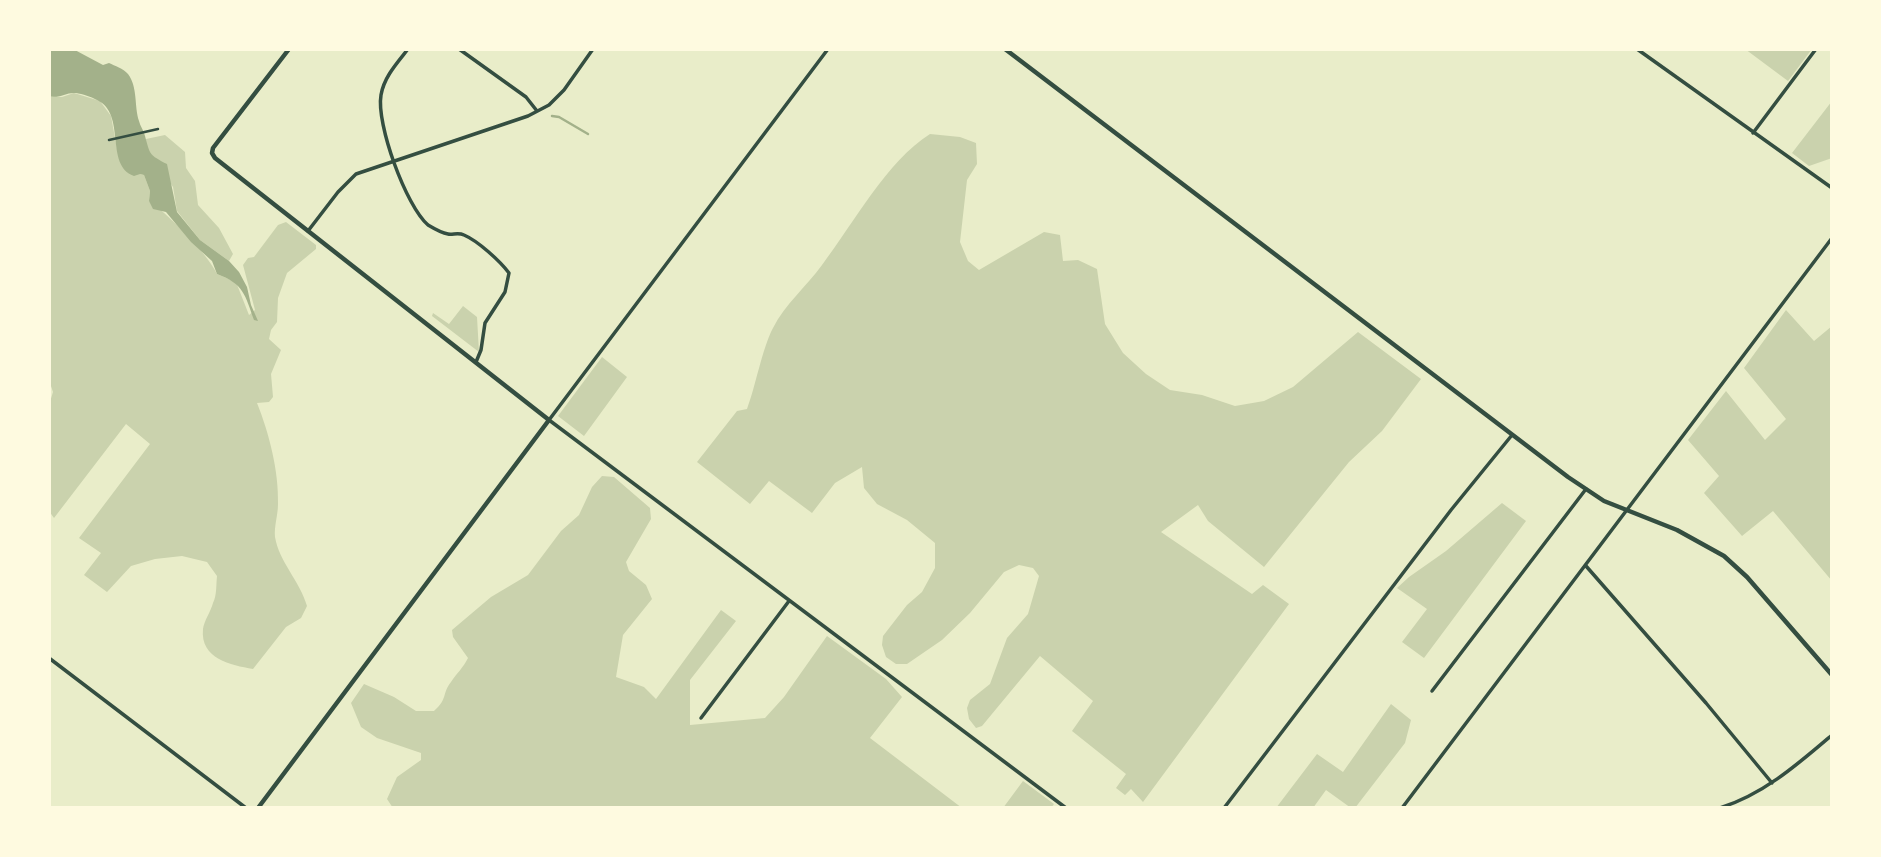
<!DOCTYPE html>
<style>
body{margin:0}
#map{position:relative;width:1881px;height:857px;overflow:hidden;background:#e9edc9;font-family:Jost,sans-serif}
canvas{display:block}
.frame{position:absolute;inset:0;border:51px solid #fefae0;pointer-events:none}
</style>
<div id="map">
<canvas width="1881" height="857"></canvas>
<div class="frame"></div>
</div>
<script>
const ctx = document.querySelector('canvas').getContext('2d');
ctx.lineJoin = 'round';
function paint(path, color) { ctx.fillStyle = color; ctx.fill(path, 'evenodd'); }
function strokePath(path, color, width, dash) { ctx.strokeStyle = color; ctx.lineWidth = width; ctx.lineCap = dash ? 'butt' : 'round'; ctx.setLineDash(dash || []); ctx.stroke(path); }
paint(new Path2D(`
 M 1745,49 L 1812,49 L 1788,81 Z
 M 74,93 L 100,101 L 111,116 L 117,149 L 140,174 L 144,175 L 150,191 L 149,201 C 168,214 208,254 217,274 L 236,282 L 249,315 L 255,310 L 243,265 L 248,258 L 254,257 L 278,225 L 286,222 L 316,245 L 316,249 L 287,273 L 278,298 L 277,322 L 271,330 L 269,339 L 281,350 L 271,374 L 273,397 L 269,402 L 257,403 C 269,433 279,471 278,504 C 278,515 274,526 275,537 C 279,562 300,581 307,606 L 301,618 L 286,627 L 253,669 C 231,665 200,659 203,629 C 204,621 211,611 213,603 C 217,595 216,585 217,576 L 207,562 L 182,556 L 155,559 L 131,566 L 107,592 L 84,575 L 101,553 L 79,538 L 150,444 L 126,424 L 54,518 L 49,511 L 49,405 L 53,392 L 49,380 L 49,96 L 62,97 Z
 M 1832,101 L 1832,158 L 1809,166 L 1792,153 Z
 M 930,134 L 960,137 L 976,143 L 977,164 L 967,180 L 960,242 L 968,261 L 979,270 L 1044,232 L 1060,235 L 1063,261 L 1078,260 L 1097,269 L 1105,324 L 1123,353 L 1146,374 L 1170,390 L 1202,395 L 1235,406 L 1264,401 L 1293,387 L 1358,332 L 1421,379 L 1382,431 L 1349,462 L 1264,567 L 1208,521 L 1198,505 L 1161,532 L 1252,594 L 1263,585 L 1289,604 L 1143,802 L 1131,789 L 1125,795 L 1116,788 L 1126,774 L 1072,731 L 1093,701 L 1040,656 L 982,726 L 976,728 L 969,719 L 967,708 L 970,700 L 990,684 L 1007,638 L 1028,614 L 1039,576 L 1033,568 L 1019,565 L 1004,572 L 970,613 L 942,640 L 907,664 L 896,664 L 886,657 L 882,645 L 883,636 L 907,605 L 922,592 L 935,568 L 935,543 L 907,520 L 877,504 L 864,488 L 862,467 L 835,483 L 812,513 L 769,481 L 750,504 L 697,462 L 737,411 L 747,409 C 756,385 762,349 773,328 C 785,304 807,286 822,265 C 853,224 887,161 930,134 Z
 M 165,135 L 185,152 L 186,168 L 195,181 L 198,205 L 219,228 L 233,254 L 229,261 L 200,240 L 177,211 L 173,187 L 146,146 L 146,139 Z
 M 463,306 L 477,317 L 479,352 L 432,316 L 433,313 L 449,324 Z
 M 1786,310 L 1814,341 L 1832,326 L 1832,581 L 1773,511 L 1742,536 L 1704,493 L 1719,476 L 1688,440 L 1726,391 L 1765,440 L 1786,419 L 1744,368 Z
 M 602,357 L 627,377 L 584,436 L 558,416 Z
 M 602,476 L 614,477 L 650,508 L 651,519 L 626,562 L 629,571 L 646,585 L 652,599 L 623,635 L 616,677 L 644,687 L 656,699 L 721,610 L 736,621 L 690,680 L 690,725 L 765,718 L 784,697 L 827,636 L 886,679 L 902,697 L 870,738 L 962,808 L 393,808 L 387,799 L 397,777 L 421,760 L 421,753 L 377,738 L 361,727 L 351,703 L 364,684 L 394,697 L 416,711 L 434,711 C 448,699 442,693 451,682 C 457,673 463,668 468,658 L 453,637 L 452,630 L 491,597 L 528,575 L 561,531 L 579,515 L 592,487 Z
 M 1502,503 L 1526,521 L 1424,658 L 1402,642 L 1427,609 L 1397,588 L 1409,577 L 1446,551 Z
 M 1391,704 L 1411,720 L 1405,743 L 1355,808 L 1351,808 L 1326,790 L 1313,808 L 1276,808 L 1317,754 L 1343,772 Z
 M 1023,781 L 1054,804 L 1051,808 L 1003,808 Z`), '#cad2ad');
paint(new Path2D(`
 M 49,49 L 73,49 L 103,65 L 109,63 C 115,66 123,68 128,74 C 138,87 134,106 139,121 C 140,126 144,131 145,136 C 150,154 149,155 167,164 L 177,212 L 200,240 L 229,261 L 239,272 L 247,287 L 251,305 L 258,321 L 254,320 C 245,295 244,284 217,274 L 212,261 L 191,242 L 166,212 L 153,209 L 149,201 L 150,191 L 144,175 L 140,174 L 134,176 C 104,165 127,114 97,100 C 92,97 82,94 76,93 C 66,92 59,99 49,96 Z`), '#a3b18a');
strokePath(new Path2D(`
 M 552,116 L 559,117 L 588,134`), '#a3b18a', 2.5);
strokePath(new Path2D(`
 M 109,140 L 158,129`), '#344e41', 2.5);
strokePath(new Path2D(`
 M 408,49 C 397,63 384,77 381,95 C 376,124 406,206 428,225 C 433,228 442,233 448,234 C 453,235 458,232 464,235 C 478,241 500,261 509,273 L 505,292 L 485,323 L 481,350 L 476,362
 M 459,49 L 526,97 L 537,111
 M 828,49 L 549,420 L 1066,808
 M 1637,49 L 1832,188
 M 1753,133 L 1816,49
 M 308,231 L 338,192 L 356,174 L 528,116 L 549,105 L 564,90 L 593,49
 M 1586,566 L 1706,703 L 1772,783
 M 49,658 L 246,808
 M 1432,691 L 1586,489
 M 701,718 L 789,601
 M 1224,808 L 1451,510 L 1512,435
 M 1402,808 L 1832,238
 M 1720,808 C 1764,794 1798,764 1832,735`), '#344e41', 3.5);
strokePath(new Path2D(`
 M 1005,49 L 1568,477 L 1604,501 L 1677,530 L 1724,556 L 1747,577 L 1832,675
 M 258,808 L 549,420 L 215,158 L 212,153 L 213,148 L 289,49`), '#344e41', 4.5);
</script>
